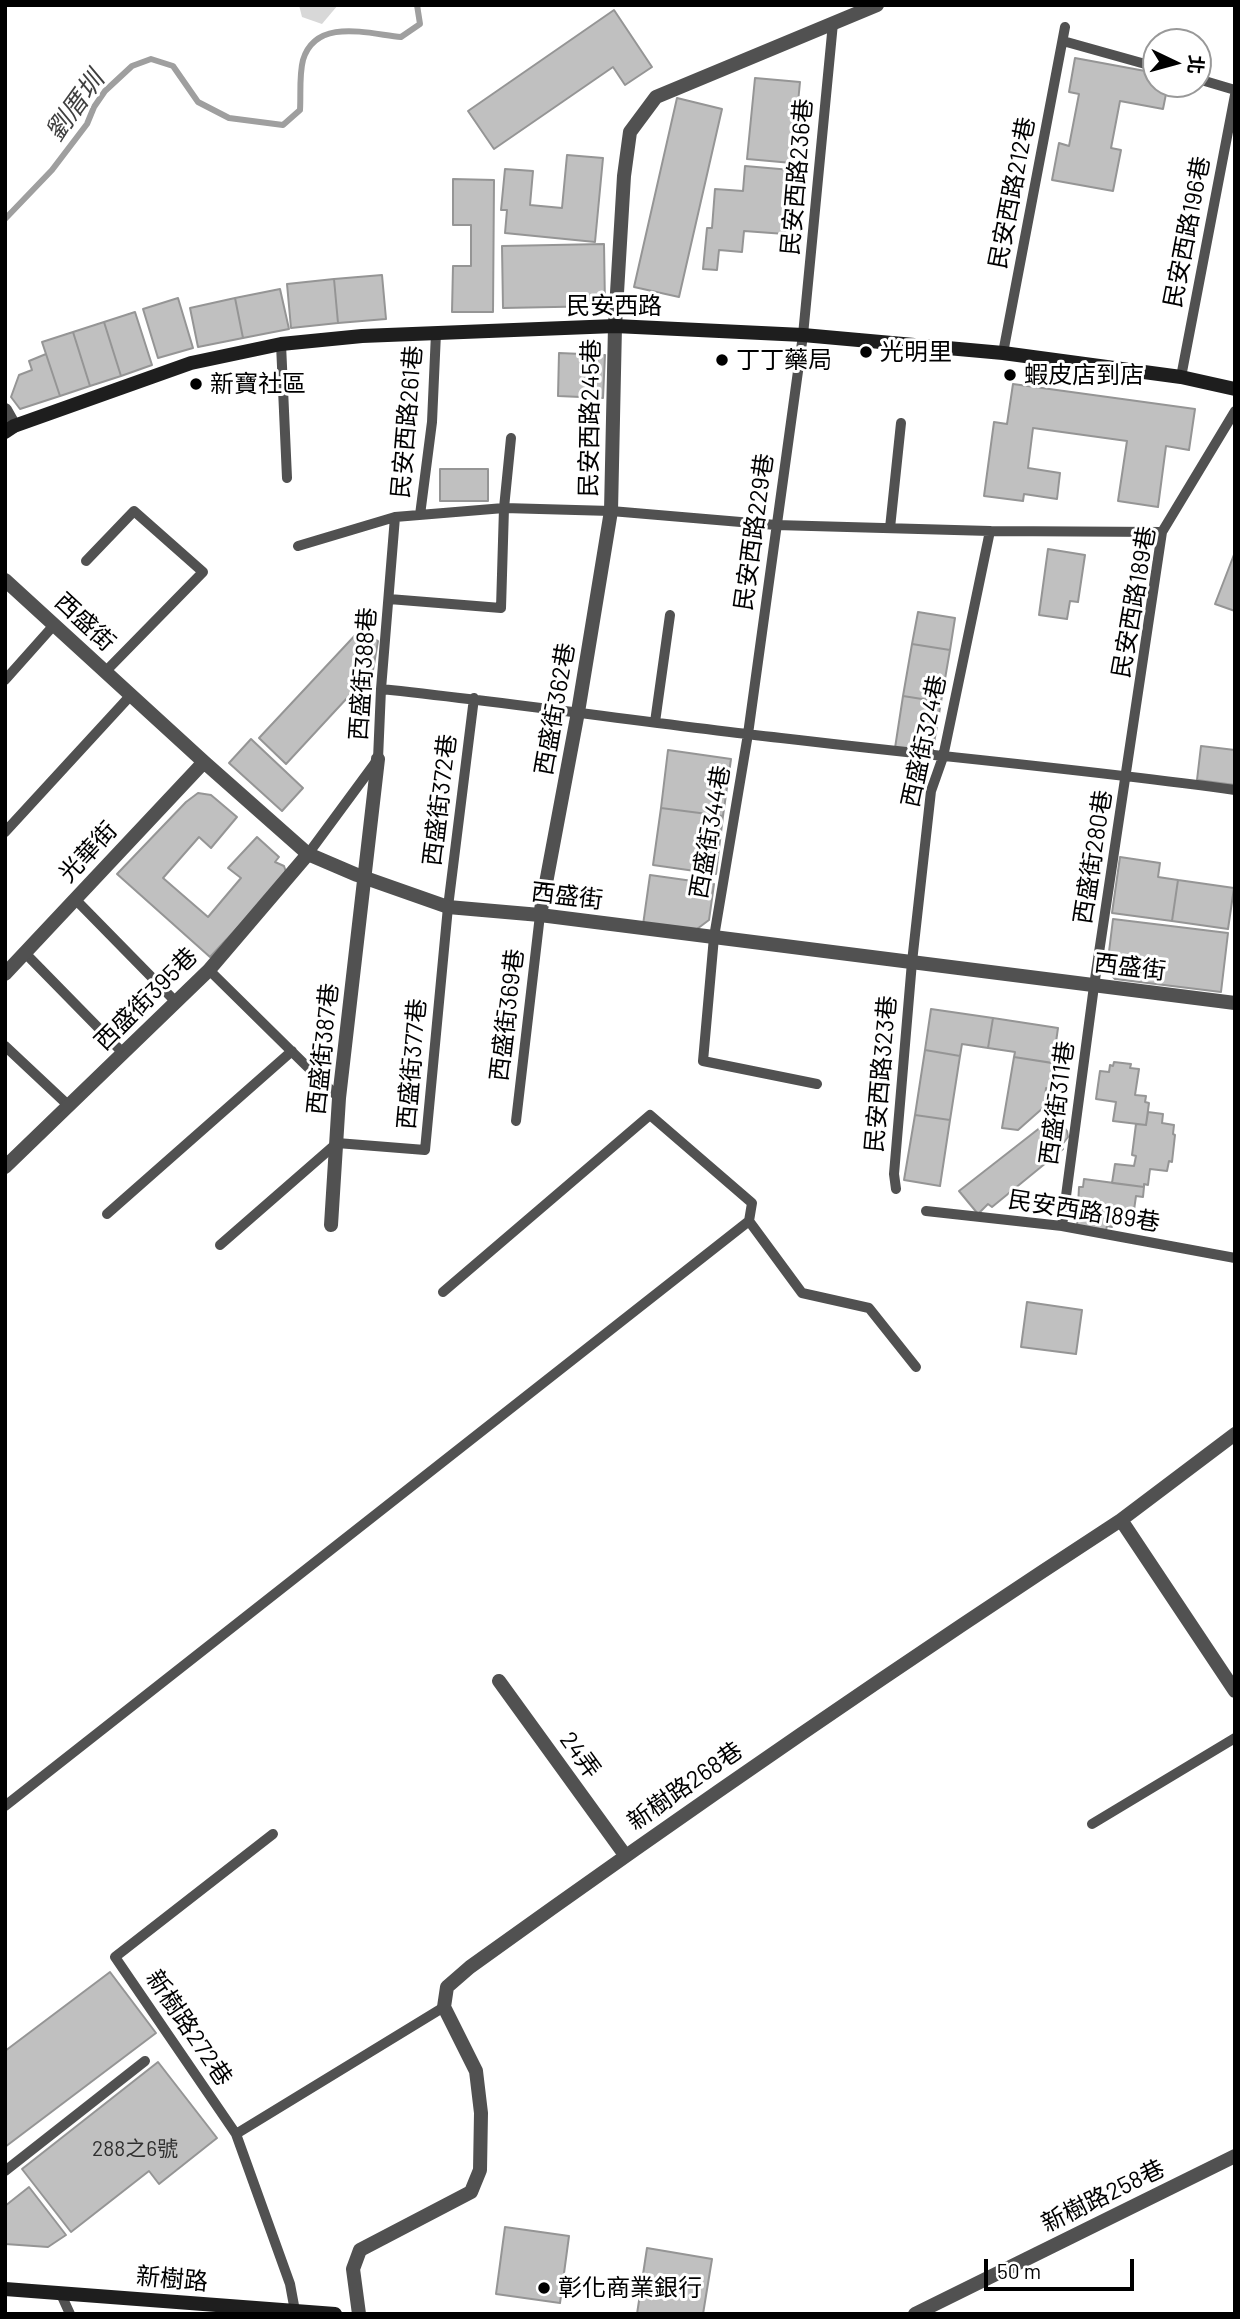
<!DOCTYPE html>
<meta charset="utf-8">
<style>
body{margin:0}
#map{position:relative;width:1240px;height:2319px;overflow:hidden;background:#fff;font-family:Barlow,"Noto Sans TC",sans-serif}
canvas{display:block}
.frame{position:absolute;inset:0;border:7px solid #000;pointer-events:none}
.north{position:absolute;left:1142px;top:28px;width:70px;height:70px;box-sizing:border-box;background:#fff;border:2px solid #999;border-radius:50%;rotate:95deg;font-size:19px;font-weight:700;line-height:28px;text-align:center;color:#000}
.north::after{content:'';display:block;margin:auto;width:24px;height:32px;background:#000;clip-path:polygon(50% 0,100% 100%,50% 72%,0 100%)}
.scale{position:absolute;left:984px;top:2259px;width:150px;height:32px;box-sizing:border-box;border:4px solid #000;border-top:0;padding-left:9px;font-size:21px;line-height:24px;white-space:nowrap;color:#000;-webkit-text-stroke:5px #fff;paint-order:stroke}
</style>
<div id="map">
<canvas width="1240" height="2319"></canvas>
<div class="frame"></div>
<div class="north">北</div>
<div class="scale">50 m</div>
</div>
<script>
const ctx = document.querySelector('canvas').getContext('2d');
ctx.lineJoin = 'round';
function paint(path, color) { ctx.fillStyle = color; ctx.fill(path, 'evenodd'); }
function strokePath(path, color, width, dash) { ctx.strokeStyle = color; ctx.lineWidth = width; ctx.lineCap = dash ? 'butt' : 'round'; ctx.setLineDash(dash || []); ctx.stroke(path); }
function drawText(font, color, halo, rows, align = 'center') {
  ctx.font = font + ' Barlow,"Noto Sans TC",sans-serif'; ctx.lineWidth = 6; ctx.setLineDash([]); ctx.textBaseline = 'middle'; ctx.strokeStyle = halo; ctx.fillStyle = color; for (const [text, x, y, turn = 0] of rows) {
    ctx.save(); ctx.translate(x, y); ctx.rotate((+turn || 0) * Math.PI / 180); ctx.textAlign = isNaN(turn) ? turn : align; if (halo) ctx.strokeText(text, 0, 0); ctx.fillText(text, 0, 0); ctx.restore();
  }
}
paint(new Path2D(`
 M 299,5 L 338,5 L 322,24 L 302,17 Z`), '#d8d8d8');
strokePath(new Path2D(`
 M 5,219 L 52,170 L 87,124 L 94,107 L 105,91 L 132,66 L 151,59 L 173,66 L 198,102 L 229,118 L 283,125 L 300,110 C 301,95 299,75 303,60 C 316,17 369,34 401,37 L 420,24 L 417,5`), '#9f9f9f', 6);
const building = new Path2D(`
 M 614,10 L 652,67 L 625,85 L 613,67 L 494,149 L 468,111 Z
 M 1075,58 L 1156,73 L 1156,84 L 1168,84 L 1163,109 L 1120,101 L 1111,148 L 1121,150 L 1113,191 L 1052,180 L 1059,143 L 1069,146 L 1079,94 L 1069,92 Z
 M 755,78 L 800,82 L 792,163 L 747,159 Z
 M 677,98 L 722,109 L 679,297 L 634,287 Z
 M 567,155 L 603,158 L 595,242 L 505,233 L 507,210 L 501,210 L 505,169 L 533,171 L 530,205 L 562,208 Z
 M 745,166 L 791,170 L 785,234 L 744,231 L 742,252 L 719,250 L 717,270 L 703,269 L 707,228 L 712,228 L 715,189 L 743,191 Z
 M 453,179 L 494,180 L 493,312 L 452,312 L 453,266 L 471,266 L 471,225 L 453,225 Z
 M 604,244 L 605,306 L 503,308 L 502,246 Z
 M 382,275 L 386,319 L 338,323 L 334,279 Z
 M 334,279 L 338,323 L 291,328 L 287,284 Z
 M 280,289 L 289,329 L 243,338 L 235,298 Z
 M 178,298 L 193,348 L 158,358 L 143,309 Z
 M 235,298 L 243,338 L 198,347 L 190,308 Z
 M 135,312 L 152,365 L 121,376 L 104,322 Z
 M 104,322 L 121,376 L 90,386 L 73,332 Z
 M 73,332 L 90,386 L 60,396 L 42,342 Z
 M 559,353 L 605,355 L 603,398 L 558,396 Z
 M 46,354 L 60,396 L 20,409 L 11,397 L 19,375 L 32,370 L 29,361 Z
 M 1013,384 L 1195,409 L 1189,450 L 1166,446 L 1158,507 L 1118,501 L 1127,441 L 1033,428 L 1028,468 L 1060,473 L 1057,499 L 1024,494 L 1023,501 L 984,496 L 994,422 L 1007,424 Z
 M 440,469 L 488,469 L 488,501 L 440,501 Z
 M 1048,549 L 1085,555 L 1078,602 L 1070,601 L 1067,619 L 1039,615 Z
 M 1235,552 L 1235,611 L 1215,604 Z
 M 918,612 L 955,618 L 950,650 L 912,644 Z
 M 360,630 L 378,641 L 373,670 L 286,764 L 259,738 Z
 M 912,644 L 950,650 L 941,702 L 903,696 Z
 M 903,696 L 941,702 L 932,755 L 895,748 Z
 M 251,739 L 303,788 L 282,811 L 229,763 Z
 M 1201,746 L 1235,750 L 1235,785 L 1197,780 Z
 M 668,750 L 731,759 L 723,816 L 661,808 Z
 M 198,793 L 211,795 L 237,817 L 211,848 L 199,837 L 163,878 L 208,917 L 241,878 L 228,868 L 257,837 L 279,857 L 275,862 L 284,866 L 287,875 L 210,957 L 117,874 L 186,802 Z
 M 661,808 L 723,816 L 716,874 L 653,865 Z
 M 1120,857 L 1160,863 L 1158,877 L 1178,880 L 1172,921 L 1112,913 Z
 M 650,875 L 714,884 L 709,920 L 693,932 L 643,925 Z
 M 1178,880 L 1234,888 L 1228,929 L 1172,921 Z
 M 1113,919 L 1228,933 L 1221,992 L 1115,979 L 1108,972 L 1107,968 Z
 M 931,1009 L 993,1018 L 988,1048 L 962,1044 L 960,1056 L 925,1050 Z
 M 993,1018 L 1058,1028 L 1053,1063 L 1014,1057 L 1015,1052 L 988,1048 Z
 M 925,1050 L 960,1056 L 950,1120 L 915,1115 Z
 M 1014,1057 L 1058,1064 L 1054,1091 L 1046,1088 L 1044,1107 L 1018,1130 L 1002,1128 Z
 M 1114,1062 L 1131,1064 L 1130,1068 L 1139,1069 L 1135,1095 L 1146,1096 L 1145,1102 L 1149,1103 L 1146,1125 L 1113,1121 L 1116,1102 L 1096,1099 L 1100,1071 L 1109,1072 L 1110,1065 L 1113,1066 Z
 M 1148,1112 L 1163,1114 L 1162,1123 L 1174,1125 L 1173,1134 L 1175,1135 L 1172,1162 L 1169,1161 L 1167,1171 L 1150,1169 L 1148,1185 L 1144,1184 L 1144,1187 L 1112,1183 L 1115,1164 L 1134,1166 L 1136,1156 L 1132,1155 L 1136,1124 L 1146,1125 Z
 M 915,1115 L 950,1120 L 940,1186 L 904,1180 Z
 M 1055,1116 L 1067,1131 L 1068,1137 L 1061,1146 L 1063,1149 L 992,1207 L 988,1204 L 978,1214 L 959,1191 Z
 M 1084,1179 L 1144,1187 L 1143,1197 L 1136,1196 L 1134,1210 L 1124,1209 L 1124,1212 L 1108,1210 L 1108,1215 L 1113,1216 L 1112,1227 L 1107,1226 L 1106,1230 L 1077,1226 L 1079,1187 L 1083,1187 Z
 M 1027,1302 L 1082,1310 L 1076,1354 L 1021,1347 Z
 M 110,1972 L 156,2033 L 5,2147 L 5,2051 Z
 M 158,2062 L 217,2138 L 159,2184 L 149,2171 L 71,2232 L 22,2169 Z
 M 29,2187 L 66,2235 L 48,2247 L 5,2244 L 5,2206 Z
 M 505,2227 L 569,2236 L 560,2303 L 496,2294 Z
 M 647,2248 L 712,2259 L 703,2314 L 637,2314 Z`);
paint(building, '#c0c0c0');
strokePath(building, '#959595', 2);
strokePath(new Path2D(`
 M 1063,41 L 1156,67
 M 1198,79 L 1235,90
 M 281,344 L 287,478
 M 1003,353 L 1065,27
 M 1181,377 L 1235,95
 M 420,515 L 432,422 L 436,333
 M 890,528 L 901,423
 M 298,546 L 395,517 L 504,508 L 611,511 L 776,525 L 990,531 L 1162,532
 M 86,561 L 134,511 L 203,572 L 105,672
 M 389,599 L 501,608 L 504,508 L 511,438
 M 5,680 L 54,625
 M 381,689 C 515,703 648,723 781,738 C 932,756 1084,769 1235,790
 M 655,722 L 670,615
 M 5,832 L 131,695
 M 308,854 L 378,759 L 381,689 L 395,517
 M 75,899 L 176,1002
 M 25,953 L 123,1053
 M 209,970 L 339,1098
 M 5,1046 L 69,1106
 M 817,1084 L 703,1061 L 714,937 L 748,734 L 803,335 L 833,23
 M 516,1121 L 540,915
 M 896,1189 L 894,1174 L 912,962 L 931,791 L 943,757 L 990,531
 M 926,1211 L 1062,1226 L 1235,1258
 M 107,1214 L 292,1051
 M 1062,1226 L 1094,986 L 1162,532 L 1235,411
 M 220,1245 L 337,1143 L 425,1150 L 448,907 L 474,698
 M 443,1292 L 650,1115 L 752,1203 L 749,1221 L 802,1293 L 869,1308 L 916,1367
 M 5,1806 L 749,1221
 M 1092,1824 L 1235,1738
 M 273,1834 L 115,1957 L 236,2134 L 290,2284 L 295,2311
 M 236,2134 L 444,2007
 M 5,2171 L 145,2061
 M 60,2292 L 70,2314`), '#515151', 10);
strokePath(new Path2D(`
 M 5,410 L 14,426
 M 5,580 L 204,762 L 308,854 L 357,875 L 448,907 L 540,915 L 1235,1003
 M 540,915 L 578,712 L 611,511 L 615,326 L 624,176 L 630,132 L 656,97 L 877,5
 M 5,974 L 204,762
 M 5,1167 L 209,970 L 308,854
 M 331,1225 L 339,1098 L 378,759
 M 1121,1520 L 1235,1434
 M 499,1681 L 625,1855
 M 359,2314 L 353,2269 L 360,2250 L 471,2192 L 480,2170 L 481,2113 L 476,2071 L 444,2007 L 447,1987 L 470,1967 C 684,1813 900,1664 1121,1520 L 1235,1691
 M 915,2314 L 1235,2156`), '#515151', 14);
strokePath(new Path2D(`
 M 5,432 L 14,426 L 191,363 L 281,344 L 362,336 L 615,326 L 803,335 L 1003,353 L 1181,377 L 1235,389
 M 5,2289 L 335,2314`), '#1e1e1e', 14);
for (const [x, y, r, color] of [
 [866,352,7,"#000"],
 [722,360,7,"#000"],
 [1010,375,7,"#000"],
 [196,384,7,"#000"],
 [544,2288,7,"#000"]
]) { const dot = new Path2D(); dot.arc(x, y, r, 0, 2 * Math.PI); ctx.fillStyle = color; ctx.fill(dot); strokePath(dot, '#fff', 2.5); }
drawText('21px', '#303030', null, [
 ["288之6號",135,2149]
]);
drawText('24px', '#000', '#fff', [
 ["民安西路236巷",797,177,-85],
 ["民安西路212巷",1012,193,-79],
 ["民安西路196巷",1187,232,-79],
 ["民安西路",614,306],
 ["民安西路245巷",590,418,-89],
 ["民安西路261巷",407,422,-85],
 ["民安西路229巷",754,532,-82],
 ["民安西路189巷",1134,602,-80],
 ["西盛街",85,622,43],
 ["西盛街388巷",363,674,-86],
 ["西盛街362巷",555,709,-80],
 ["西盛街324巷",924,741,-78],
 ["西盛街372巷",440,800,-83],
 ["西盛街344巷",710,832,-80],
 ["光華街",88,852,-47],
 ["西盛街280巷",1093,857,-81],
 ["西盛街",567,896,7],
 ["西盛街",1130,967,7],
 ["西盛街395巷",146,999,-45],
 ["西盛街369巷",507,1015,-83],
 ["西盛街387巷",323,1049,-84],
 ["西盛街377巷",412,1064,-85],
 ["民安西路323巷",881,1074,-85],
 ["西盛街311巷",1057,1103,-82],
 ["民安西路189巷",1084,1211,9],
 ["24弄",580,1755,54],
 ["新樹路268巷",685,1786,-35],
 ["新樹路272巷",189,2028,56],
 ["新樹路258巷",1103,2196,-26],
 ["新樹路",172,2279,5]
]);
drawText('24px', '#000', '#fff', [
 ["光明里",880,352],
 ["丁丁藥局",736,360],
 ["蝦皮店到店",1024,375],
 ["新寶社區",210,384],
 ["彰化商業銀行",558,2288]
], 'left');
drawText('italic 26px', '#404040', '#fff', [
 ["劉厝圳",75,106,-54]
]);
</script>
